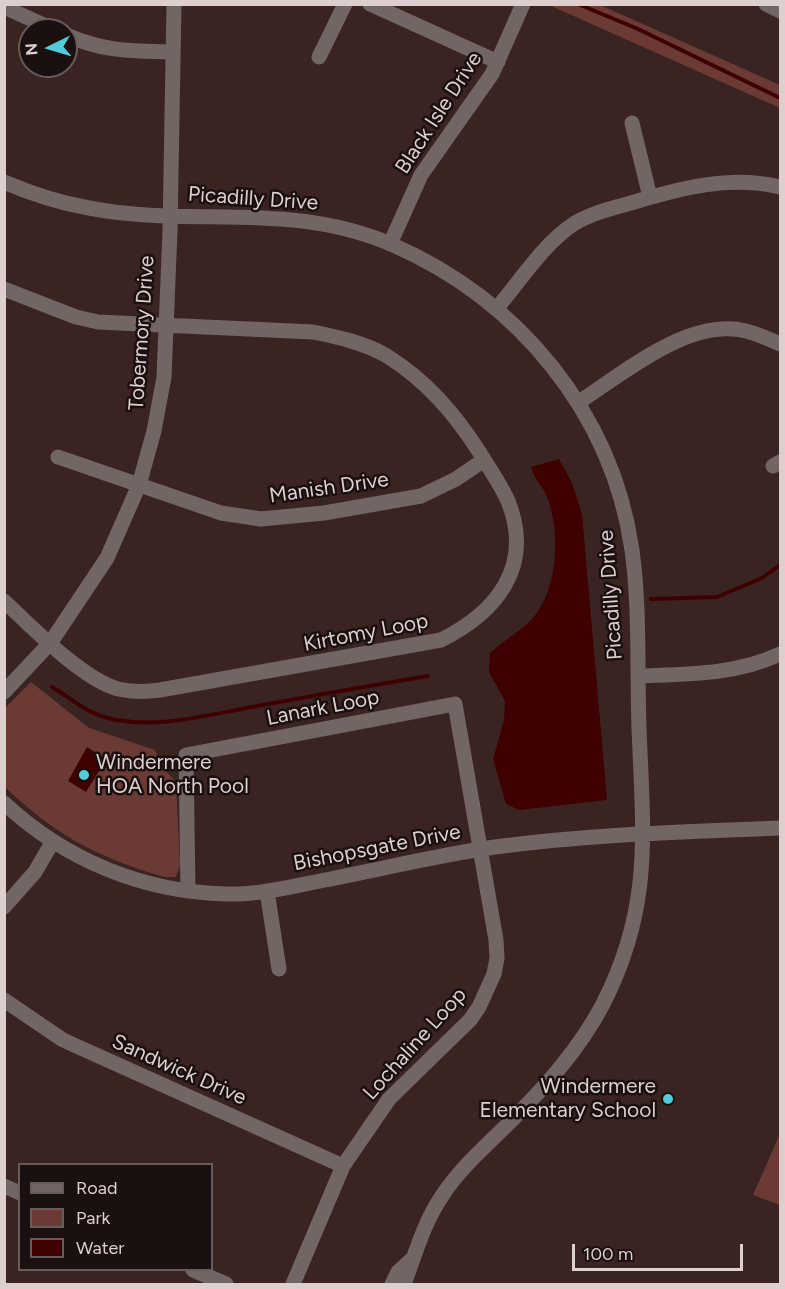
<!DOCTYPE html>
<style>
body{margin:0}
#map{position:relative;width:785px;height:1289px;overflow:hidden;background:#3a2422;font-family:Figtree,sans-serif}
canvas{display:block}
.frame{position:absolute;inset:0;border:6px solid #ddcfcd;pointer-events:none}
.legend{position:absolute;left:18px;top:1163px;width:195px;height:108px;box-sizing:border-box;background:#1a100f;border:2px solid #685c5b;margin:0;padding:8px 10px;list-style:none;font-size:18px;color:#ddcfcd}
.legend li{display:flex;align-items:center;gap:12px;height:30px}
.legend b{width:30px;border:2px solid #685c5b}
.north{position:absolute;left:18px;top:18px;width:60px;height:60px;box-sizing:border-box;background:#1a100f;border:2px solid #685c5b;border-radius:50%;rotate:265deg;font-size:16px;font-weight:700;line-height:24px;text-align:center;color:#ddcfcd}
.north::after{content:'';display:block;margin:auto;width:21px;height:27px;background:#52cbda;clip-path:polygon(50% 0,100% 100%,50% 72%,0 100%)}
.scale{position:absolute;left:572px;top:1244px;width:171px;height:27px;box-sizing:border-box;border:3px solid #ddcfcd;border-top:0;padding-left:8px;font-size:18px;line-height:21px;white-space:nowrap;color:#ddcfcd;-webkit-text-stroke:4px #1a100f;paint-order:stroke}
</style>
<div id="map">
<canvas width="785" height="1289"></canvas>
<div class="frame"></div>
<ul class="legend">
<li><b style="height:8px;background:#716664"></b>Road</li>
<li><b style="height:16px;background:#6b3a35"></b>Park</li>
<li><b style="height:16px;background:#3e0001"></b>Water</li>
</ul>
<div class="north">N</div>
<div class="scale">100 m</div>
</div>
<script>
const ctx = document.querySelector('canvas').getContext('2d');
ctx.lineJoin = 'round';
function paint(path, color) { ctx.fillStyle = color; ctx.fill(path, 'evenodd'); }
function strokePath(path, color, width, dash) { ctx.strokeStyle = color; ctx.lineWidth = width; ctx.lineCap = dash ? 'butt' : 'round'; ctx.setLineDash(dash || []); ctx.stroke(path); }
function drawText(font, color, halo, rows, align = 'center') {
  ctx.font = font + ' Figtree,sans-serif'; ctx.lineWidth = 5; ctx.setLineDash([]); ctx.textBaseline = 'middle'; ctx.strokeStyle = halo; ctx.fillStyle = color; for (const [text, x, y, turn = 0] of rows) {
    ctx.save(); ctx.translate(x, y); ctx.rotate((+turn || 0) * Math.PI / 180); ctx.textAlign = isNaN(turn) ? turn : align; if (halo) ctx.strokeText(text, 0, 0); ctx.fillText(text, 0, 0); ctx.restore();
  }
}
paint(new Path2D(`
 M 549,5 L 600,5 L 780,85 L 780,108 Z
 M 31,682 L 89,728 L 155,750 L 163,768 L 176,782 L 180,865 L 176,877 L 165,877 C 98,858 55,835 5,787 L 5,708 Z
 M 779,1136 L 780,1136 L 780,1205 L 753,1195 Z`), '#6b3a35');
paint(new Path2D(`
 M 559,459 L 572,483 L 582,514 L 607,800 L 519,810 L 506,804 L 493,759 L 504,720 L 505,701 L 489,672 L 490,653 C 503,641 527,627 536,614 C 558,584 560,533 548,499 C 544,487 534,480 531,467 Z
 M 87,747 L 112,763 L 110,769 L 102,766 L 86,792 L 68,781 Z`), '#3e0001');
strokePath(new Path2D(`
 M 578,4 L 638,29 L 780,98
 M 651,599 L 717,597 L 762,578 L 780,565
 M 52,687 C 70,698 87,713 108,718 C 154,730 207,715 252,707 C 311,696 369,686 428,676`), '#3e0001', 4);
strokePath(new Path2D(`
 M 370,4 L 498,62
 M 766,4 L 780,11
 M 4,7 L 55,30
 M 66,35 C 105,52 131,51 173,52
 M 319,57 L 345,4
 M 632,123 L 650,197
 M 4,182 C 32,194 60,203 89,208 C 192,228 290,200 393,245 C 518,300 612,412 632,550 C 640,608 637,669 639,728 C 643,833 653,906 603,1004 C 579,1050 544,1088 508,1124 C 485,1147 460,1168 442,1196 C 423,1224 416,1253 404,1284
 M 390,244 L 421,175 L 492,74 L 523,4
 M 4,289 L 76,317 L 98,322 L 313,332 C 338,337 365,343 387,356 C 427,381 455,414 480,453 C 489,468 501,485 508,501 C 534,566 497,612 441,640 L 160,690 C 146,692 132,692 118,689 C 82,679 32,627 4,601
 M 497,308 C 521,280 544,243 575,223 C 592,213 612,208 631,203 C 681,188 729,175 780,187
 M 579,402 C 624,373 689,317 746,331 C 758,334 769,339 780,344
 M 58,457 L 221,513 L 261,519 L 324,513 L 421,496 L 456,479 L 484,460
 M 773,466 L 780,462
 M 638,676 C 687,674 735,675 780,654
 M 4,692 L 51,642 L 107,558 L 139,485 L 154,431 L 164,377 L 170,231 L 174,4
 M 4,803 C 65,860 143,892 226,894 C 259,895 293,886 325,880 C 382,869 438,855 495,847 C 590,834 685,832 780,828
 M 188,891 L 186,755 L 455,704 L 496,940 L 497,958 L 494,974 L 479,1007 L 470,1020 L 389,1099 L 343,1166 L 293,1284
 M 267,891 L 279,969
 M 4,907 L 35,872 L 53,841
 M 4,1000 L 63,1040 L 343,1166
 M 4,1186 L 20,1193
 M 193,1270 L 226,1284
 M 392,1284 L 398,1272 L 411,1260`), '#716664', 15);
for (const [x, y, r, color] of [
 [84,775,6,"#52cbda"],
 [668,1099,6,"#52cbda"]
]) { const dot = new Path2D(); dot.arc(x, y, r, 0, 2 * Math.PI); ctx.fillStyle = color; ctx.fill(dot); strokePath(dot, '#1a100f', 2); }
drawText('21px', '#ddcfcd', '#1a100f', [
 ["Black Isle Drive",439,113,-57],
 ["Picadilly Drive",253,199,4],
 ["Tobermory Drive",142,333,-86],
 ["Manish Drive",329,488,-8],
 ["Picadilly Drive",611,595,-94],
 ["Kirtomy Loop",366,633,-11],
 ["Lanark Loop",323,708,-11],
 ["Bishopsgate Drive",377,848,-11],
 ["Lochaline Loop",415,1044,-48],
 ["Sandwick Drive",179,1070,24]
]);
drawText('21px', '#ddcfcd', '#1a100f', [
 ["Windermere",96,763],
 ["HOA North Pool",96,787],
 ["Windermere",656,1087,"right"],
 ["Elementary School",656,1111,"right"]
], 'left');
</script>
